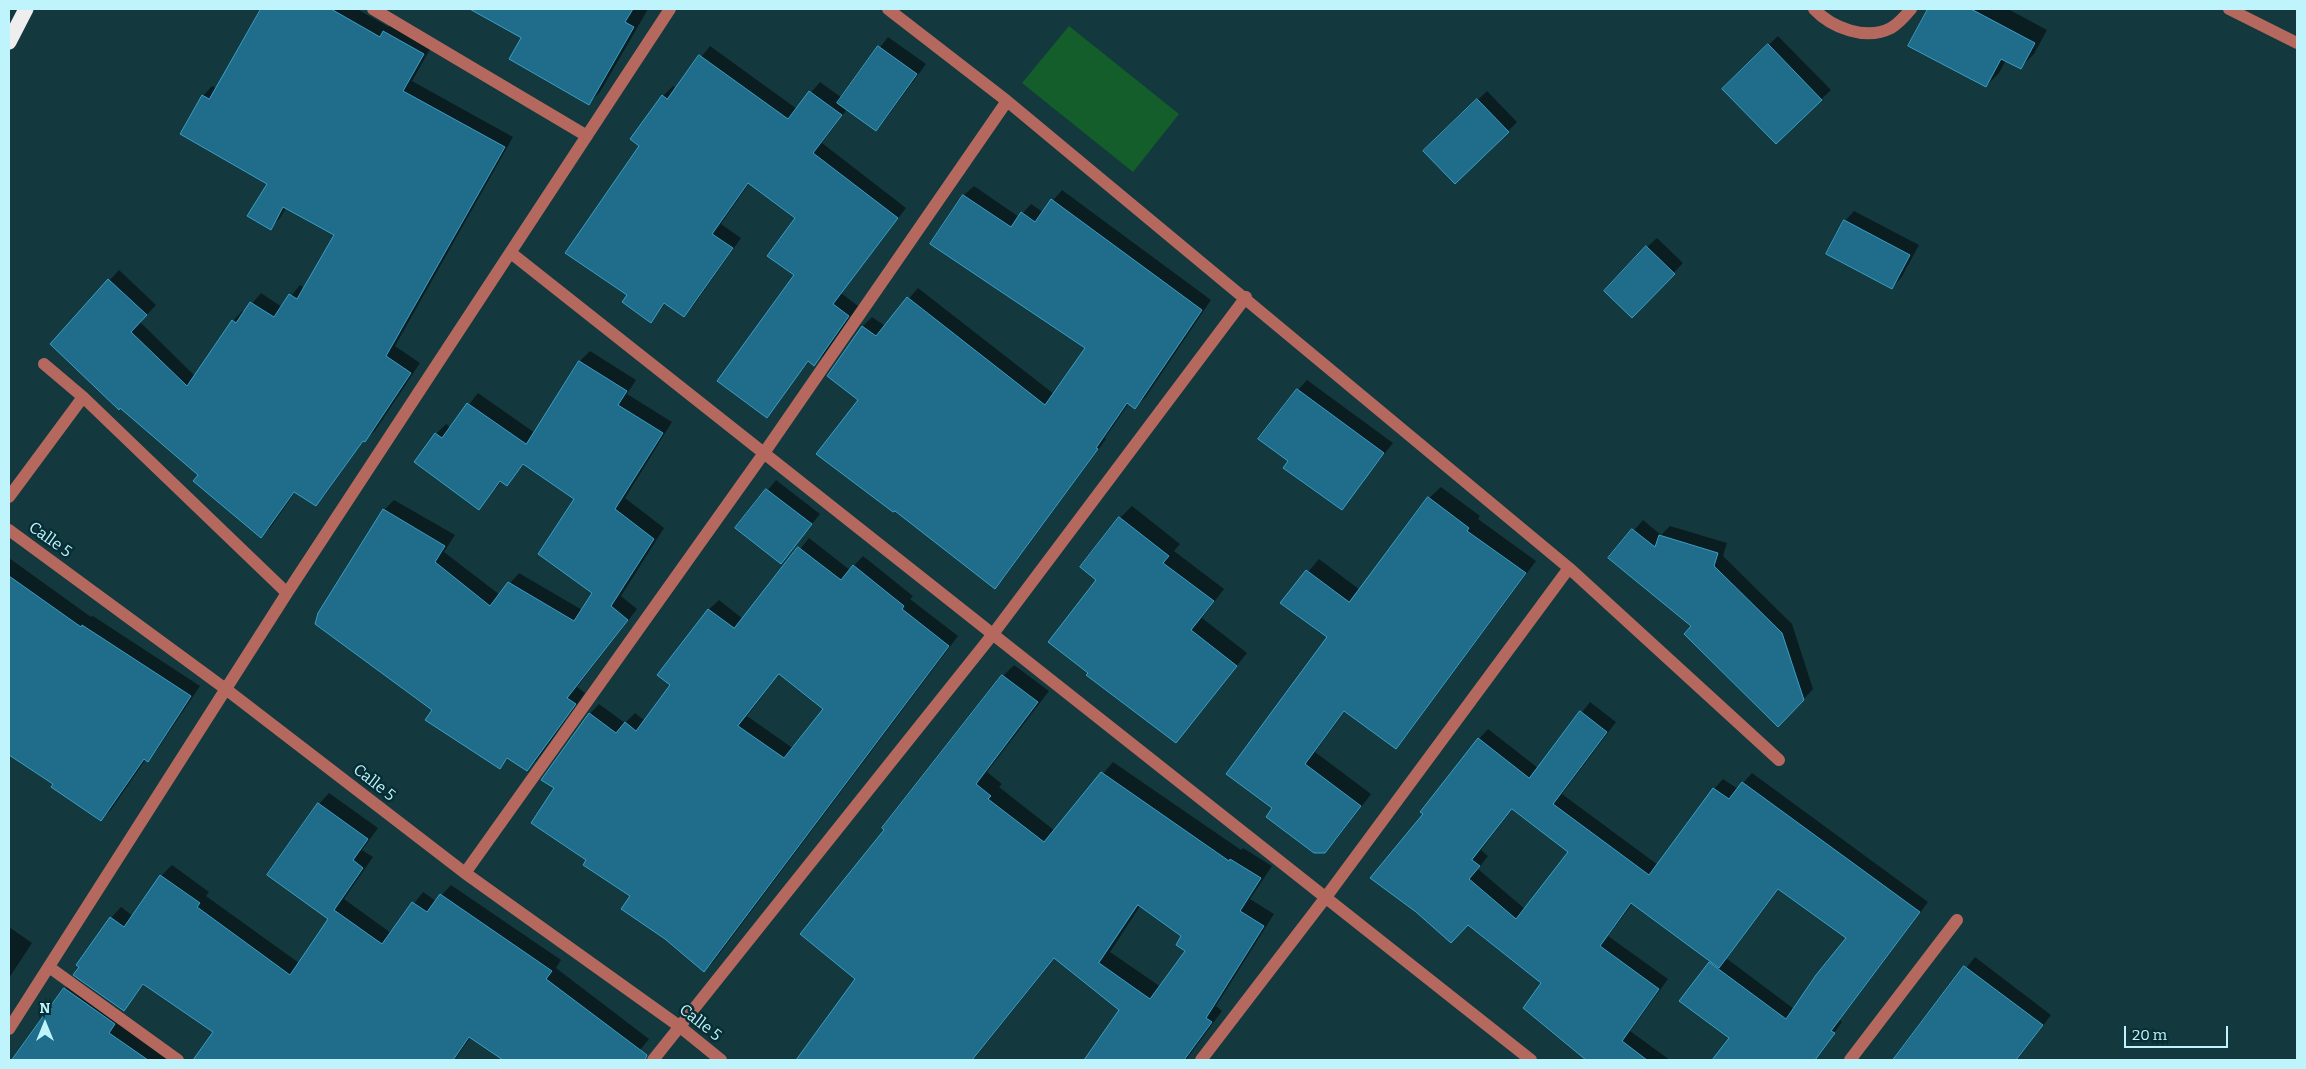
<!DOCTYPE html>
<style>
body{margin:0}
#map{position:relative;width:2306px;height:1069px;overflow:hidden;background:#13393e;font-family:Bitter,serif}
canvas{display:block}
.frame{position:absolute;inset:0;border:10px solid #c0f4fc;pointer-events:none}
.north{position:absolute;left:20px;top:999px;width:50px;height:50px;-webkit-text-stroke:4px #072e34;paint-order:stroke;rotate:0deg;font-size:14px;font-weight:700;line-height:20px;text-align:center;color:#c0f4fc}
.north::after{content:'';display:block;margin:auto;width:18px;height:22px;background:#c0f4fc;clip-path:polygon(50% 0,100% 100%,50% 72%,0 100%)}
.scale{position:absolute;left:2124px;top:1026px;width:104px;height:22px;box-sizing:border-box;border:2px solid #c0f4fc;border-top:0;padding-left:6px;font-size:15px;line-height:18px;white-space:nowrap;color:#c0f4fc;-webkit-text-stroke:4px #072e34;paint-order:stroke}
</style>
<div id="map">
<canvas width="2306" height="1069"></canvas>
<div class="frame"></div>
<div class="north">N</div>
<div class="scale">20 m</div>
</div>
<script>
const ctx = document.querySelector('canvas').getContext('2d');
ctx.lineJoin = 'round';
function paint(path, color) { ctx.fillStyle = color; ctx.fill(path, 'evenodd'); }
function strokePath(path, color, width, dash) { ctx.strokeStyle = color; ctx.lineWidth = width; ctx.lineCap = dash ? 'butt' : 'round'; ctx.setLineDash(dash || []); ctx.stroke(path); }
function drawText(font, color, halo, rows, align = 'center') {
  ctx.font = font + ' Bitter,serif'; ctx.lineWidth = 5; ctx.setLineDash([]); ctx.textBaseline = 'middle'; ctx.strokeStyle = halo; ctx.fillStyle = color; for (const [text, x, y, turn = 0] of rows) {
    ctx.save(); ctx.translate(x, y); ctx.rotate((+turn || 0) * Math.PI / 180); ctx.textAlign = isNaN(turn) ? turn : align; if (halo) ctx.strokeText(text, 0, 0); ctx.fillText(text, 0, 0); ctx.restore();
  }
}
paint(new Path2D(`
 M 1069,26 L 1179,114 L 1133,172 L 1022,83 Z`), '#135e2a');
paint(new Path2D(`
 M 263,9 L 357,9 L 389,27 L 394,22 L 433,44 L 412,81 L 513,137 L 395,346 L 420,363 L 375,431 L 364,440 L 325,495 L 315,505 L 296,491 L 271,527 L 261,536 L 200,475 L 52,344 L 119,270 L 156,305 L 140,322 L 195,376 L 233,321 L 242,311 L 245,312 L 261,293 L 282,307 L 300,285 L 304,288 L 336,234 L 286,208 L 280,218 L 270,228 L 268,183 L 203,96 L 212,86 L 217,88 Z
 M 473,9 L 648,9 L 600,92 L 589,103 L 523,38 Z
 M 1930,9 L 2008,9 L 2047,30 L 2034,54 L 2021,67 L 2006,60 L 1999,73 L 1986,86 L 1910,45 Z
 M 1778,36 L 1831,90 L 1776,143 L 1723,89 Z
 M 888,37 L 926,64 L 885,120 L 876,130 L 847,109 L 822,143 L 906,208 L 841,293 L 858,306 L 824,355 L 814,364 L 809,361 L 766,416 L 796,275 L 797,218 L 750,182 L 721,224 L 741,238 L 694,305 L 684,315 L 666,303 L 651,321 L 628,295 L 641,145 L 632,138 L 663,96 L 673,86 L 676,88 L 710,46 L 797,109 L 820,82 L 842,98 Z
 M 1487,91 L 1517,122 L 1508,131 L 1425,151 Z
 M 974,186 L 1019,217 L 1031,204 L 1043,212 L 1062,190 L 1211,300 L 1145,398 L 1135,407 L 1129,403 L 1105,438 L 1106,439 L 1004,578 L 995,587 L 860,400 L 829,376 L 863,326 L 872,317 L 885,326 L 918,288 L 1054,394 L 1087,348 L 931,244 L 964,195 Z
 M 1854,211 L 1919,245 L 1901,278 L 1891,288 L 1845,221 Z
 M 1657,238 L 1683,263 L 1632,316 L 1647,247 Z
 M 590,351 L 636,380 L 627,394 L 672,422 L 625,498 L 664,528 L 621,596 L 637,609 L 577,687 L 585,693 L 537,760 L 527,770 L 509,758 L 500,767 L 434,710 L 384,510 L 394,500 L 455,535 L 444,552 L 500,595 L 519,573 L 582,610 L 594,593 L 576,499 L 524,464 L 507,484 L 502,481 L 479,508 L 436,434 L 446,424 L 451,428 L 478,393 L 535,433 L 580,361 Z
 M 1307,380 L 1393,443 L 1342,508 L 1290,461 L 1298,390 Z
 M 776,480 L 820,514 L 781,562 L 737,528 Z
 M 1441,487 L 1480,516 L 1478,519 L 1536,561 L 1407,735 L 1396,747 L 1346,710 L 1315,752 L 1371,794 L 1336,840 L 1324,852 L 1274,808 L 1329,636 L 1282,603 L 1319,559 L 1360,590 L 1429,498 Z
 M 1132,506 L 1180,544 L 1174,551 L 1224,589 L 1202,618 L 1247,653 L 1176,742 L 1089,673 L 1098,579 L 1120,518 Z
 M 1643,520 L 1661,535 L 1670,526 L 1727,543 L 1723,556 L 1792,624 L 1813,689 L 1788,716 L 1693,626 L 1610,558 Z
 M 809,538 L 850,570 L 863,556 L 913,596 L 910,599 L 958,636 L 714,961 L 704,971 L 632,896 L 588,860 L 556,788 L 590,714 L 599,704 L 625,723 L 635,713 L 645,721 L 672,685 L 659,675 L 709,609 L 719,600 L 743,619 ZM 780,673 L 825,709 L 794,749 L 747,716 Z
 M 9,558 L 91,617 L 93,616 L 200,686 L 157,750 L 148,760 L 146,759 L 111,810 L 101,820 L 55,784 L 9,753 Z
 M 1014,665 L 1049,691 L 987,772 L 1002,784 L 999,787 L 1055,831 L 1113,762 L 1241,850 L 1243,848 L 1272,866 L 1250,899 L 1274,914 L 1216,1006 L 1222,1011 L 1186,1060 L 1115,1060 L 1095,1046 L 1121,1010 L 1055,958 L 973,1060 L 797,1060 L 857,979 L 886,830 L 1003,676 ZM 1140,906 L 1183,935 L 1187,950 L 1161,987 L 1110,952 Z
 M 1590,702 L 1616,722 L 1562,794 L 1658,865 L 1714,789 L 1723,779 L 1738,789 L 1752,773 L 1928,902 L 1840,1020 L 1842,1022 L 1814,1060 L 1713,1060 L 1731,1038 L 1710,963 L 1712,961 L 1633,903 L 1608,936 L 1668,979 L 1630,1031 L 1670,1060 L 1589,1060 L 1524,1008 L 1542,983 L 1468,924 L 1425,814 L 1479,739 L 1488,729 L 1538,768 ZM 1513,808 L 1570,852 L 1525,909 L 1478,869 L 1488,856 L 1481,850 ZM 1780,888 L 1848,938 L 1794,1009 L 1726,958 Z
 M 329,793 L 378,828 L 362,850 L 373,857 L 344,899 L 391,933 L 423,892 L 436,901 L 451,885 L 561,960 L 556,968 L 649,1039 L 632,1060 L 505,1060 L 471,1037 L 454,1060 L 235,1060 L 208,1041 L 215,1032 L 145,983 L 124,1010 L 111,918 L 121,907 L 133,916 L 161,876 L 172,865 L 209,892 L 206,896 L 299,963 L 330,919 L 319,804 Z
 M 9,927 L 32,943 L 9,978 Z
 M 1975,957 L 2051,1015 L 2017,1060 L 1893,1060 Z
 M 75,978 L 124,1014 L 118,1022 L 173,1060 L 16,1060 L 65,989 Z`), '#0007');
const building = new Path2D(`
 M 261,9 L 331,9 L 380,37 L 383,31 L 424,54 L 403,91 L 505,147 L 386,356 L 411,373 L 365,442 L 363,441 L 316,506 L 294,492 L 261,538 L 193,481 L 198,475 L 120,408 L 119,410 L 50,344 L 108,279 L 147,315 L 131,332 L 187,386 L 232,320 L 236,323 L 250,302 L 274,317 L 289,294 L 297,299 L 334,235 L 283,207 L 271,230 L 247,216 L 267,184 L 180,134 L 202,95 L 209,99 Z
 M 470,9 L 633,9 L 625,22 L 634,27 L 589,105 L 509,59 L 521,38 Z
 M 1928,9 L 1971,9 L 2035,43 L 2021,69 L 2001,59 L 1986,87 L 1908,46 Z
 M 1768,44 L 1822,100 L 1776,144 L 1722,89 Z
 M 878,46 L 917,74 L 876,131 L 837,103 Z
 M 699,55 L 788,119 L 809,91 L 842,115 L 813,153 L 898,218 L 833,304 L 849,316 L 814,366 L 808,361 L 767,418 L 717,381 L 794,275 L 767,256 L 795,218 L 748,183 L 712,234 L 733,248 L 684,317 L 664,303 L 651,323 L 622,302 L 627,295 L 565,253 L 639,146 L 630,139 L 662,95 L 667,99 Z
 M 1477,99 L 1509,132 L 1455,184 L 1423,151 Z
 M 963,195 L 1011,227 L 1021,212 L 1035,222 L 1051,199 L 1202,310 L 1135,409 L 1127,403 L 1096,448 L 1098,449 L 995,589 L 895,511 L 893,512 L 816,454 L 858,400 L 827,376 L 862,326 L 876,336 L 907,297 L 1045,405 L 1085,348 L 930,244 Z
 M 1844,220 L 1910,255 L 1892,289 L 1826,254 Z
 M 1646,246 L 1675,274 L 1632,318 L 1604,291 Z
 M 579,361 L 627,391 L 618,405 L 663,433 L 615,509 L 654,539 L 611,606 L 628,620 L 567,698 L 576,704 L 527,771 L 507,758 L 500,769 L 425,720 L 432,710 L 315,624 L 318,613 L 383,509 L 445,546 L 435,562 L 490,606 L 508,582 L 574,621 L 592,593 L 538,554 L 574,499 L 523,464 L 507,486 L 500,481 L 479,510 L 414,462 L 435,433 L 442,438 L 467,403 L 526,444 Z
 M 1297,389 L 1384,453 L 1342,510 L 1283,468 L 1288,461 L 1258,439 Z
 M 766,489 L 812,524 L 781,564 L 735,528 Z
 M 1428,497 L 1469,528 L 1467,531 L 1526,573 L 1396,749 L 1344,711 L 1305,764 L 1361,806 L 1325,853 L 1314,853 L 1266,817 L 1272,808 L 1226,774 L 1327,637 L 1280,603 L 1306,570 L 1349,602 Z
 M 1119,517 L 1169,556 L 1163,563 L 1214,601 L 1191,630 L 1237,666 L 1176,743 L 1086,675 L 1088,673 L 1048,642 L 1096,580 L 1080,567 Z
 M 1632,529 L 1655,547 L 1659,535 L 1718,553 L 1714,566 L 1782,633 L 1804,700 L 1778,727 L 1684,634 L 1691,626 L 1608,558 Z
 M 798,547 L 841,580 L 853,565 L 904,606 L 902,609 L 949,646 L 704,972 L 665,939 L 621,909 L 630,896 L 583,865 L 586,860 L 531,823 L 554,788 L 541,780 L 589,713 L 616,733 L 625,722 L 636,731 L 670,685 L 657,675 L 708,609 L 734,628 ZM 779,674 L 823,709 L 784,758 L 738,726 Z
 M 9,576 L 81,627 L 82,625 L 191,696 L 148,762 L 144,759 L 101,821 L 51,787 L 53,784 L 9,755 Z
 M 1002,675 L 1038,702 L 976,784 L 991,796 L 988,799 L 1044,842 L 1101,772 L 1229,861 L 1230,859 L 1261,878 L 1240,911 L 1264,926 L 1206,1018 L 1212,1022 L 1184,1060 L 1084,1060 L 1119,1010 L 1054,958 L 972,1060 L 796,1060 L 855,979 L 800,934 L 884,830 L 882,828 ZM 1138,905 L 1181,936 L 1176,945 L 1185,951 L 1150,999 L 1099,963 Z
 M 1580,711 L 1607,732 L 1553,804 L 1649,875 L 1713,788 L 1729,799 L 1742,782 L 1920,912 L 1831,1031 L 1835,1033 L 1815,1060 L 1712,1060 L 1729,1038 L 1679,1001 L 1709,962 L 1786,1019 L 1816,975 L 1846,938 L 1778,889 L 1719,968 L 1631,903 L 1600,946 L 1659,989 L 1622,1041 L 1647,1060 L 1586,1060 L 1523,1008 L 1541,983 L 1468,925 L 1451,943 L 1416,912 L 1370,878 L 1423,814 L 1420,812 L 1478,738 L 1529,778 ZM 1512,809 L 1568,852 L 1516,919 L 1469,879 L 1480,866 L 1472,860 Z
 M 318,803 L 368,839 L 353,860 L 363,868 L 334,910 L 382,944 L 412,902 L 427,912 L 440,894 L 552,971 L 546,979 L 647,1055 L 645,1060 L 503,1060 L 469,1037 L 453,1060 L 193,1060 L 213,1032 L 143,984 L 124,1011 L 73,975 L 79,967 L 76,965 L 110,917 L 124,927 L 160,875 L 200,903 L 197,907 L 290,975 L 328,919 L 267,875 Z
 M 1964,966 L 2043,1025 L 2016,1060 L 1893,1060 Z
 M 64,988 L 115,1024 L 109,1033 L 148,1060 L 12,1060 Z`);
paint(building, '#206d8b');
strokePath(building, '#3b9ec6', 1);
strokePath(new Path2D(`
 M 373,9 L 587,136
 M 888,9 L 1007,101 L 1569,568 L 1779,760
 M 1814,9 C 1832,28 1866,41 1891,28 C 1898,24 1906,15 1911,9
 M 2229,9 L 2297,43
 M 511,253 L 1531,1060
 M 44,364 L 83,397 L 287,593
 M 9,497 L 83,397
 M 9,530 L 227,690 L 465,873 L 679,1026 L 721,1060
 M 465,873 L 764,453 L 1007,101
 M 49,967 L 178,1060
 M 9,1029 L 287,593 L 670,9
 M 653,1060 L 993,634 L 1246,297
 M 1201,1060 L 1326,897 L 1569,568
 M 1850,1060 L 1957,920`), '#b5695e', 12);
strokePath(new Path2D(`
 M 9,42 L 26,9`), '#eee', 15);
drawText('16px', '#c0f4fc', '#072e34', [
 ["Calle 5",50,540,36],
 ["Calle 5",374,783,38],
 ["Calle 5",700,1023,38]
]);
</script>
